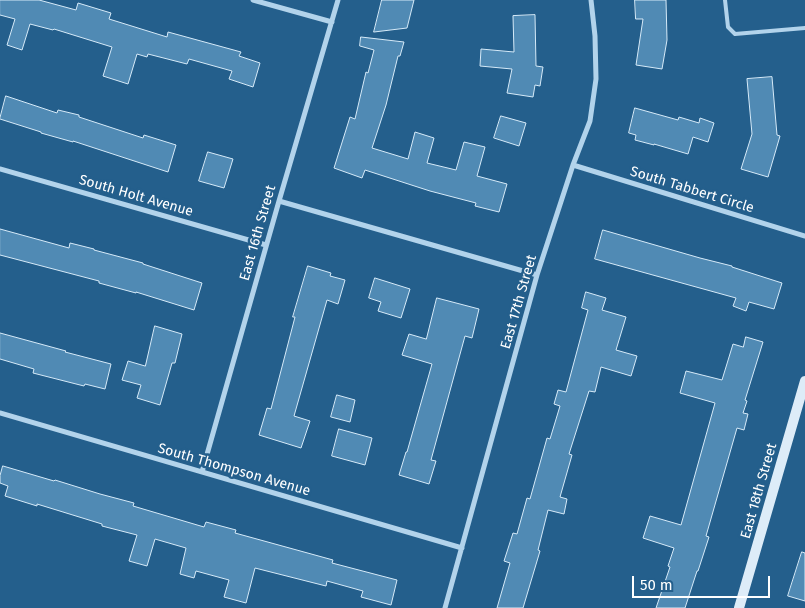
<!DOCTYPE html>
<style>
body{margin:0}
#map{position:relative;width:805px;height:608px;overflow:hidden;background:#245f8c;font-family:"Fira Sans",sans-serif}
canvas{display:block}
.scale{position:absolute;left:632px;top:576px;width:138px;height:22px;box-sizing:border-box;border:2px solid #fff;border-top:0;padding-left:6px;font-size:15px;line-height:18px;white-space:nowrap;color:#fff;-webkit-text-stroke:4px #245f8c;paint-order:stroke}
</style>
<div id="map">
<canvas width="805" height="608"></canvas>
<div class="scale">50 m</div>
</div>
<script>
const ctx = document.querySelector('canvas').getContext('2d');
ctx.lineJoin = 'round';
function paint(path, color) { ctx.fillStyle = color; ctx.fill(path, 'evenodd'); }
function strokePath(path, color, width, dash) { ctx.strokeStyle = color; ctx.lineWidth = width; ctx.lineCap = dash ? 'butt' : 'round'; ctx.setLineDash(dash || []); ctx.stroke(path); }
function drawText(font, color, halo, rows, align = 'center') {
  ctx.font = font + ' "Fira Sans",sans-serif'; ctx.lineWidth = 5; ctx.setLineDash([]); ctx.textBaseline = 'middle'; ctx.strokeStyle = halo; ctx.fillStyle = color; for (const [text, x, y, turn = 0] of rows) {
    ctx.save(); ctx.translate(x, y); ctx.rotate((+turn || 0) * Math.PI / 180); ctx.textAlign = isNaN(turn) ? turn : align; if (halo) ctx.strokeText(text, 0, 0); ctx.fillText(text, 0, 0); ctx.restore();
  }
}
const building = new Path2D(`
 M 0,0 L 39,0 L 76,10 L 78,3 L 111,13 L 109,19 L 167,37 L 168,32 L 241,52 L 239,56 L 260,63 L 253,87 L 229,79 L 232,71 L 189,59 L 187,64 L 148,54 L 147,57 L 137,54 L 128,84 L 103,76 L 112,47 L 54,29 L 53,30 L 30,24 L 22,50 L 7,45 L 15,19 L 0,15 Z
 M 382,0 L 414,0 L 407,28 L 374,32 Z
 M 635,0 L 666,0 L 667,40 L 662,69 L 636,65 L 643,19 L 636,19 Z
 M 535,15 L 536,66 L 543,67 L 540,86 L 535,85 L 533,97 L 507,93 L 512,69 L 480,66 L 481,49 L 514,52 L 513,16 Z
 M 361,37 L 404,42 L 400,56 L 398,56 L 386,105 L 372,148 L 408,159 L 415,132 L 434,138 L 427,163 L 456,170 L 464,142 L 485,147 L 477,176 L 507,184 L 499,212 L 475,206 L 476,203 L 430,191 L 365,170 L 362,178 L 334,168 L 350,117 L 355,119 L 366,72 L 368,73 L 374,50 L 360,46 Z
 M 772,77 L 777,135 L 780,136 L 768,177 L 741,169 L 752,134 L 747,79 Z
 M 6,96 L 57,113 L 58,110 L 79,115 L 79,117 L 143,138 L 144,135 L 176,145 L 168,172 L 73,141 L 73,142 L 41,133 L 41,132 L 0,119 Z
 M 635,108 L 678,120 L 679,117 L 699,123 L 700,118 L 714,123 L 708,142 L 693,137 L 688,154 L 654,144 L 654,145 L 635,140 L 636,135 L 629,133 Z
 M 501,116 L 526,123 L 519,146 L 494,138 Z
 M 208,152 L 233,159 L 224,188 L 199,181 Z
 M 0,229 L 69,248 L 70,243 L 94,249 L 94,250 L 143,263 L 143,264 L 202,283 L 194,310 L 136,292 L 136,293 L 99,283 L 99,281 L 0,255 Z
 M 603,230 L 700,258 L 732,266 L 732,267 L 782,283 L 774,309 L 749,302 L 746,311 L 733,306 L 736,298 L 595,259 Z
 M 308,266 L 331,273 L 330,276 L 345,280 L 338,304 L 327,300 L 294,416 L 310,421 L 301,448 L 259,435 L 267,408 L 271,409 L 295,317 L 293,317 Z
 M 375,278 L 410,289 L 401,318 L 378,311 L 381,302 L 369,298 Z
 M 586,292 L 606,298 L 602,310 L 626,317 L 616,350 L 637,356 L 631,376 L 601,367 L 595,392 L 589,391 L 569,454 L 572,455 L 560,497 L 567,499 L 564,514 L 548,510 L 538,550 L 540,551 L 523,608 L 497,608 L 510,563 L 504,561 L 513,533 L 517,534 L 527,498 L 530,499 L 547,438 L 550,439 L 560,406 L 554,404 L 558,390 L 566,392 L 588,310 L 582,308 Z
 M 437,298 L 479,309 L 472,338 L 465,336 L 431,460 L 436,461 L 429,484 L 399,475 L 406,452 L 407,452 L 432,364 L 402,355 L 409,334 L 426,339 Z
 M 155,326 L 182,334 L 175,363 L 172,363 L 160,405 L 137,398 L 141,385 L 122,380 L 128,361 L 145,366 Z
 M 0,333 L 66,351 L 65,352 L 111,364 L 105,389 L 85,384 L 84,386 L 33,373 L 34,369 L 0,359 Z
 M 746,337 L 763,342 L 745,400 L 747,401 L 743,413 L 748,414 L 744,430 L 737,428 L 706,536 L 709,537 L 698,571 L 697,571 L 685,608 L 656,608 L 670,567 L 668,566 L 674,548 L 643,538 L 650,516 L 681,525 L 715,403 L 680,393 L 686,371 L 722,380 L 733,344 L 743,347 Z
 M 337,395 L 355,400 L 350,422 L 331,417 Z
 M 339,429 L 372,438 L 365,465 L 332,456 Z
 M 3,466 L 54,481 L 55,480 L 100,494 L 134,503 L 133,506 L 204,527 L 206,522 L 236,530 L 235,533 L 333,560 L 332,563 L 397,580 L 391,605 L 361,597 L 363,591 L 327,581 L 326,586 L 255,568 L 246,603 L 224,597 L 229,580 L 196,571 L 194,578 L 180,574 L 186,548 L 155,539 L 147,566 L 129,561 L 137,535 L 102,526 L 102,524 L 37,504 L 37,506 L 5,496 L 8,486 L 0,483 L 0,476 Z
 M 802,552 L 805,553 L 805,601 L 788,596 Z`);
paint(building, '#508ab4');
strokePath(building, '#d6eaf8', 1);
strokePath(new Path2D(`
 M 725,0 L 728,27 L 735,34 L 805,28`), '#b2d3eb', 4);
strokePath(new Path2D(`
 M 253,0 L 332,22
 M 573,165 L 805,236
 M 0,169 L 266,245
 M 279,201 L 537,275
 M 0,413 L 462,548
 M 202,472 L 279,201 L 338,0
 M 445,608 L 537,275 L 573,165 L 590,121 L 596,79 L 595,36 L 591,0`), '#b2d3eb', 5);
strokePath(new Path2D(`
 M 739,608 L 805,381`), '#ddecf8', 10);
drawText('14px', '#fff', '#245f8c', [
 ["South Tabbert Circle",692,190,17],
 ["South Holt Avenue",136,196,16],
 ["East 16th Street",258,233,-74],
 ["East 17th Street",519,302,-74],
 ["South Thompson Avenue",234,470,16],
 ["East 18th Street",759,491,-74]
]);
</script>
